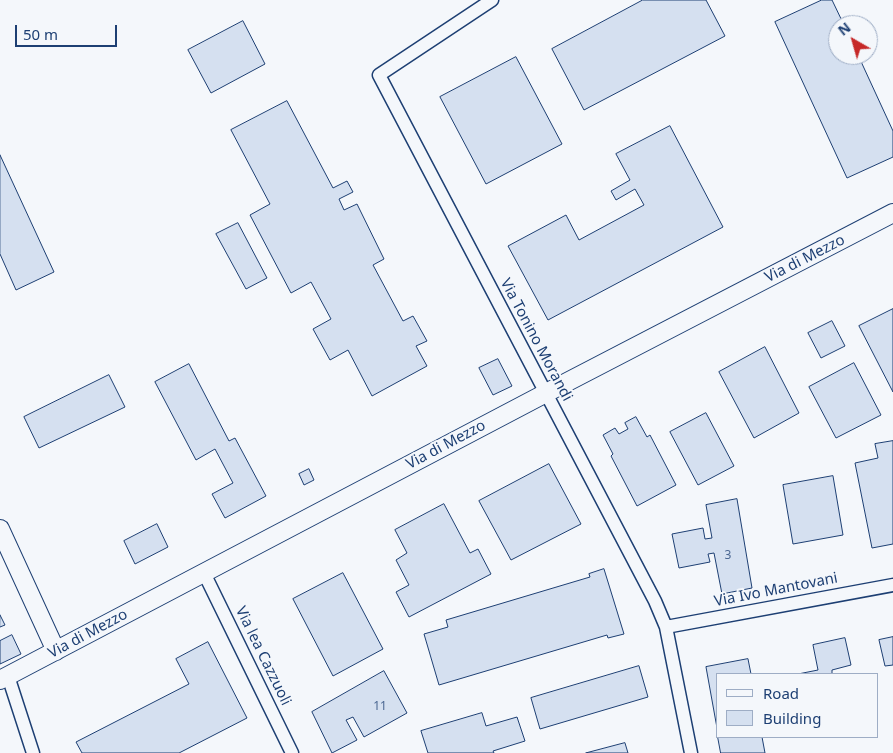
<!DOCTYPE html>
<style>
body{margin:0}
#map{position:relative;width:893px;height:753px;overflow:hidden;background:#f4f7fb;font-family:"Noto Sans",sans-serif}
canvas{display:block}
.legend{position:absolute;left:716px;top:673px;width:162px;height:65px;box-sizing:border-box;background:#f4f7fb;border:1px solid #9eadc5;margin:0;padding:6px 9px;list-style:none;font-size:15px;color:#1d3f73}
.legend li{display:flex;align-items:center;gap:10px;height:25px}
.legend b{width:25px;border:1px solid #9eadc5}
.north{position:absolute;left:828px;top:15px;width:50px;height:50px;box-sizing:border-box;background:#f4f7fb;border:1px solid #9eadc5;border-radius:50%;rotate:322deg;font-size:14px;font-weight:700;line-height:20px;text-align:center;color:#1d3f73}
.north::after{content:'';display:block;margin:auto;width:18px;height:22px;background:#c62828;clip-path:polygon(50% 0,100% 100%,50% 72%,0 100%)}
.scale{position:absolute;left:15px;top:25px;width:102px;height:22px;box-sizing:border-box;border:2px solid #1d3f73;border-top:0;padding-left:6px;font-size:15px;line-height:18px;white-space:nowrap;color:#1d3f73;-webkit-text-stroke:4px #f4f7fb;paint-order:stroke}
</style>
<div id="map">
<canvas width="893" height="753"></canvas>
<ul class="legend">
<li><b style="height:6px;background:#f4f7fb"></b>Road</li>
<li><b style="height:14px;background:#d5e0f0"></b>Building</li>
</ul>
<div class="north">N</div>
<div class="scale">50 m</div>
</div>
<script>
const ctx = document.querySelector('canvas').getContext('2d');
ctx.lineJoin = 'round';
function paint(path, color) { ctx.fillStyle = color; ctx.fill(path, 'evenodd'); }
function strokePath(path, color, width, dash) { ctx.strokeStyle = color; ctx.lineWidth = width; ctx.lineCap = dash ? 'butt' : 'round'; ctx.setLineDash(dash || []); ctx.stroke(path); }
function drawText(font, color, halo, rows, align = 'center') {
  ctx.font = font + ' "Noto Sans",sans-serif'; ctx.lineWidth = 4; ctx.setLineDash([]); ctx.textBaseline = 'middle'; ctx.strokeStyle = halo; ctx.fillStyle = color; for (const [text, x, y, turn = 0] of rows) {
    ctx.save(); ctx.translate(x, y); ctx.rotate((+turn || 0) * Math.PI / 180); ctx.textAlign = isNaN(turn) ? turn : align; if (halo) ctx.strokeText(text, 0, 0); ctx.fillText(text, 0, 0); ctx.restore();
  }
}
const building = new Path2D(`
 M 643,0 L 706,0 L 725,36 L 584,110 L 552,49 Z
 M 822,0 L 832,0 L 844,25 L 838,25 L 838,55 L 858,55 L 893,131 L 893,157 L 847,178 L 775,22 Z
 M 243,21 L 265,64 L 211,93 L 188,50 Z
 M 516,57 L 562,144 L 486,184 L 440,97 Z
 M 287,101 L 333,188 L 347,181 L 353,192 L 339,199 L 344,210 L 357,204 L 384,259 L 373,265 L 403,321 L 413,316 L 427,341 L 416,346 L 427,366 L 372,396 L 348,350 L 330,360 L 313,329 L 331,319 L 311,282 L 291,293 L 250,215 L 270,204 L 231,130 Z
 M 670,126 L 723,227 L 548,320 L 508,246 L 566,215 L 579,240 L 644,205 L 635,189 L 616,200 L 611,191 L 630,180 L 616,154 Z
 M 0,155 L 54,272 L 16,290 L 0,254 Z
 M 238,223 L 267,278 L 246,289 L 216,234 Z
 M 893,309 L 893,392 L 859,326 Z
 M 832,321 L 845,346 L 821,358 L 808,333 Z
 M 765,347 L 799,413 L 754,438 L 719,372 Z
 M 498,359 L 512,386 L 493,395 L 479,368 Z
 M 854,363 L 881,415 L 836,438 L 809,387 Z
 M 189,364 L 229,441 L 235,438 L 266,496 L 225,518 L 212,494 L 233,483 L 215,449 L 196,460 L 155,382 Z
 M 109,375 L 125,407 L 39,448 L 24,417 Z
 M 706,413 L 734,466 L 698,485 L 670,432 Z
 M 636,417 L 647,437 L 650,435 L 676,485 L 637,506 L 611,456 L 613,454 L 603,435 L 615,428 L 619,434 L 628,429 L 625,423 Z
 M 893,441 L 893,544 L 872,548 L 855,463 L 878,458 L 875,444 Z
 M 549,464 L 581,524 L 511,560 L 479,501 Z
 M 309,469 L 314,480 L 304,485 L 299,474 Z
 M 833,476 L 843,535 L 793,544 L 783,485 Z
 M 737,499 L 752,588 L 722,594 L 714,553 L 708,554 L 710,562 L 679,568 L 672,534 L 703,528 L 705,539 L 712,538 L 706,505 Z
 M 444,504 L 470,553 L 478,549 L 491,574 L 409,617 L 396,592 L 409,585 L 396,560 L 407,553 L 395,530 Z
 M 157,524 L 168,547 L 135,564 L 124,541 Z
 M 604,569 L 624,634 L 608,638 L 607,635 L 439,685 L 424,634 L 448,627 L 446,620 L 590,577 L 589,574 Z
 M 343,573 L 383,649 L 333,676 L 293,599 Z
 M 0,615 L 5,625 L 0,627 Z
 M 12,635 L 21,654 L 0,664 L 0,641 Z
 M 893,637 L 893,665 L 885,666 L 879,640 Z
 M 845,638 L 851,665 L 832,670 L 832,674 L 798,674 L 818,670 L 813,645 Z
 M 208,642 L 247,718 L 179,753 L 82,753 L 76,742 L 189,684 L 176,659 Z
 M 748,659 L 751,674 L 717,674 L 717,728 L 706,667 Z
 M 639,666 L 648,697 L 540,729 L 531,698 Z
 M 384,671 L 407,713 L 364,737 L 353,717 L 346,720 L 357,740 L 332,753 L 312,712 Z
 M 482,713 L 486,726 L 517,717 L 525,741 L 493,751 L 494,753 L 428,753 L 421,731 Z
 M 718,737 L 762,737 L 765,753 L 721,753 Z
 M 625,743 L 628,753 L 586,753 Z`);
paint(building, '#d5e0f0');
strokePath(building, '#1d3f73', 1);
const street = new Path2D(`
 M 492,0 L 379,75 L 655,601 L 666,627 L 691,753
 M 204,573 L 292,753
 M 666,627 L 893,585
 M 8,676 L 33,753`);
const secondary = new Path2D(`
 M 0,529 L 56,651
 M 0,680 L 546,393 L 893,213`);
strokePath(street, '#1d3f73', 15);
strokePath(secondary, '#1d3f73', 20);
strokePath(street, '#f4f7fb', 12);
strokePath(secondary, '#f4f7fb', 18);
drawText('12px', '#4b6792', null, [
 ["3",728,556],
 ["11",380,707]
]);
drawText('15px', '#1d3f73', '#f4f7fb', [
 ["Via di Mezzo",805,259,-27],
 ["Via Tonino Morandi",536,340,62],
 ["Via di Mezzo",446,445,-28],
 ["Via Ivo Mantovani",776,590,-11],
 ["Via di Mezzo",88,634,-28],
 ["Via lea Cazzuoli",263,656,64]
]);
</script>
